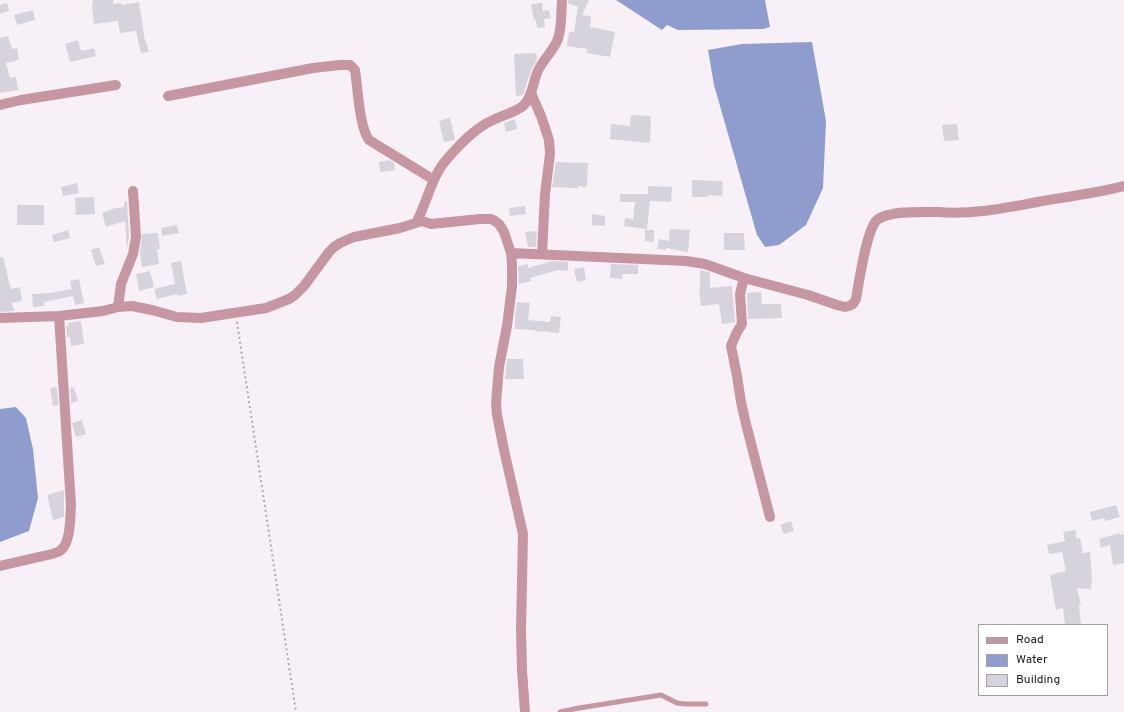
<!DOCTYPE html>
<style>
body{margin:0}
#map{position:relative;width:1124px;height:712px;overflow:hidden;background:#f8f0f7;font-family:Overpass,sans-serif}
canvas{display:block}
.legend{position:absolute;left:978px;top:624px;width:130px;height:72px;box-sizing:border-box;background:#fff;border:1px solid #a4a3a4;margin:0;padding:5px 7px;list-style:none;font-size:12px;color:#1c191b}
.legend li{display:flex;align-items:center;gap:8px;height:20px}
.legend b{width:20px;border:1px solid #a4a3a4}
</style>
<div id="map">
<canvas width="1124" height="712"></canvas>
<ul class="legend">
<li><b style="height:5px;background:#c696a3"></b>Road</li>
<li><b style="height:11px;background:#8e9dcd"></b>Water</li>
<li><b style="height:11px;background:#d6d3dc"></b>Building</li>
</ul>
</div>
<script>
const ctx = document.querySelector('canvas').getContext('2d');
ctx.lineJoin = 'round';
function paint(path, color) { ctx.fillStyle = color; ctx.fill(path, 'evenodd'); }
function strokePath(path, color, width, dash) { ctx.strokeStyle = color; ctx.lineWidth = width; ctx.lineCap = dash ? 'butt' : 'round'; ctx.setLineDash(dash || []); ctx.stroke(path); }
paint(new Path2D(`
 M 616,0 L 765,0 L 770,27 L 763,29 L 678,30 L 667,25 L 662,30 Z
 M 812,42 L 826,121 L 823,188 L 806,225 L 779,245 L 765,247 L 757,235 L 714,85 L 708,50 L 742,44 Z
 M 16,407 L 26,418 L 33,449 L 38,498 L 29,531 L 0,542 L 0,409 Z`), '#8e9dcd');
paint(new Path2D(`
 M 93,0 L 113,0 L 113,4 L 121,3 L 122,5 L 139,2 L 145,41 L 146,41 L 149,52 L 141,53 L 136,31 L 120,33 L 118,21 L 94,24 L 92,6 Z
 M 568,0 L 589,0 L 582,15 L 591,16 L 590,27 L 615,32 L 610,57 L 587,53 L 587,49 L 567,46 L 569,32 L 574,32 L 578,7 L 568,3 Z
 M 7,3 L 9,11 L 0,14 L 0,5 Z
 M 542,3 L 543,11 L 549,10 L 551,18 L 544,19 L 545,27 L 537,28 L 536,20 L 534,20 L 531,4 Z
 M 33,10 L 35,20 L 17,25 L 14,15 Z
 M 8,36 L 12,49 L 17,48 L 19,60 L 6,63 L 10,78 L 16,77 L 18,90 L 0,93 L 0,38 Z
 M 78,40 L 81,51 L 94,48 L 96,56 L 70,62 L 65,44 Z
 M 536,53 L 537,60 L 531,70 L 523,95 L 516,96 L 514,54 Z
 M 631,115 L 651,116 L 650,143 L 610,139 L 611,124 L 630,126 Z
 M 450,118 L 455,140 L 444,142 L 439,121 Z
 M 515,119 L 517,129 L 506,132 L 504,123 Z
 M 957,124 L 959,140 L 944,141 L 942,125 Z
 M 390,160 L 394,163 L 395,170 L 380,172 L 379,162 Z
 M 556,162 L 588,163 L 587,187 L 578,186 L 578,188 L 552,187 Z
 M 692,180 L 723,181 L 722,196 L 708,195 L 708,197 L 692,197 Z
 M 77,183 L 79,193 L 63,196 L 61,187 Z
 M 648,186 L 672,187 L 671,202 L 650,201 L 647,229 L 624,226 L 625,218 L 633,219 L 635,202 L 620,202 L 620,194 L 648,194 Z
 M 94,197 L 95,214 L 76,215 L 75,198 Z
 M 127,201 L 129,237 L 127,249 L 125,221 L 106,227 L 102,213 L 118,207 L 118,208 L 124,207 L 124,202 Z
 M 17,205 L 44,205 L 44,225 L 17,225 Z
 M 525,206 L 526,214 L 510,216 L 509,208 Z
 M 592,214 L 605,216 L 605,226 L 592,225 Z
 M 177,225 L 179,233 L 162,236 L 161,228 Z
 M 670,229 L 690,230 L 688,252 L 666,248 L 665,250 L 657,249 L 659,239 L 669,241 Z
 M 68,230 L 70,238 L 54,242 L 52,235 Z
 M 645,230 L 654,230 L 654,242 L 645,241 Z
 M 537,231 L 536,247 L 528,247 L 525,232 Z
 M 158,233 L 160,249 L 157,249 L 159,264 L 142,267 L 140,253 L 142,234 Z
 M 724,233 L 744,233 L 745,250 L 724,250 Z
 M 99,247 L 105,264 L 96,266 L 91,250 Z
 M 0,257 L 3,257 L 11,289 L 20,287 L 22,301 L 12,303 L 14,311 L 0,312 Z
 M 181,261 L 187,294 L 177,296 L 177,294 L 157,299 L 154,289 L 175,284 L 171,263 Z
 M 552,261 L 568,262 L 568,271 L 558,270 L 530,278 L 531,281 L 519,284 L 518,266 L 528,264 L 528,268 Z
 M 611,264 L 638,265 L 638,274 L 623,274 L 622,279 L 610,278 Z
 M 584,267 L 586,280 L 577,282 L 574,269 Z
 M 700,270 L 710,273 L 710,288 L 732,286 L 735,322 L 722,324 L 719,304 L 701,306 L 699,289 L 700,289 Z
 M 150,271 L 154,287 L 139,291 L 136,274 Z
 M 79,279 L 84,303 L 75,305 L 73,296 L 44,302 L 44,306 L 33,307 L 32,294 L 51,293 L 72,289 L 70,281 Z
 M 761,292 L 762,304 L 781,304 L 782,318 L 748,319 L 747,293 Z
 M 517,302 L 530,303 L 528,320 L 550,322 L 551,316 L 561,317 L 559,333 L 543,331 L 543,332 L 532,330 L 515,329 L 515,316 Z
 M 81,321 L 84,344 L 71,346 L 70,337 L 67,337 L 66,326 L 69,326 L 68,323 Z
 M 507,359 L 523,359 L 524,379 L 505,379 Z
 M 57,387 L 58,405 L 53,406 L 50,388 Z
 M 74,387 L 78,401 L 71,403 L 70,388 Z
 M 82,420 L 86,434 L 76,437 L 72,423 Z
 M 64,490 L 64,517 L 53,520 L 47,495 Z
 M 1116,505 L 1120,517 L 1105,521 L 1104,518 L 1092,521 L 1090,512 Z
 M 791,521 L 794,531 L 784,534 L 780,525 Z
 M 1075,530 L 1077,539 L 1080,538 L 1083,553 L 1090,552 L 1092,577 L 1091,589 L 1077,588 L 1081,605 L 1079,605 L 1081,625 L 1065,625 L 1063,608 L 1056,610 L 1050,575 L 1066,571 L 1062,552 L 1049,554 L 1047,545 L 1065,541 L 1063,532 Z
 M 1119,533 L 1120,535 L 1124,534 L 1124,563 L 1113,565 L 1110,545 L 1101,548 L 1099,539 Z`), '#d6d3dc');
strokePath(new Path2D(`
 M 237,322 L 296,712`), '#aea7ad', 2, [2, 3]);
strokePath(new Path2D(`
 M 560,712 L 579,708 L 661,695 L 677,703 L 685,704 L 706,704`), '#c696a3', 5);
strokePath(new Path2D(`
 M 531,93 L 541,116 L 549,140 L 550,154 L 545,194 L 542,254
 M 168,96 L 313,68 L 340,65 L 350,65 L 355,70 C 358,89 359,126 369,140 L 434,180
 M 0,105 L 21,100 L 116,85
 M 422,221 L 431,224 L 480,219 L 491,219 L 495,221 L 499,224 L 504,232 L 511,253 L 512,265 L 512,286 L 507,326 L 499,367 L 496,403 L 497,415 L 504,450 L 523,534 L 521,630 L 522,670 L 525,712
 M 511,253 L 686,261 L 705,264 L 744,278 L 808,295 L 837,305 L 845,307 L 849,306 L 853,304 L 856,299 C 859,282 866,233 876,221 C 886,210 924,212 938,212 C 971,215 1005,208 1037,202 C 1066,197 1095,193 1124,186
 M 744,278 L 740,294 L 742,324 L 737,332 L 731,346 L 737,376 L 741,402 L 746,424 L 770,517
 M 118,307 L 121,284 L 133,254 L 136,237 L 133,191
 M 0,318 L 59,316 L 103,311 L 118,307 L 132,306 L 152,310 L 177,317 L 201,318 L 266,308 L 289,299 L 295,295 L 304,286 L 329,252 L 334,247 L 340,243 L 354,237 L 400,228 L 422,221 L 418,219 C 428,199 432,176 447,159 C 460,144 475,128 493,120 C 503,115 514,113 523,106 C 532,98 533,83 537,73 C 542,60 553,52 558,39 C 562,27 561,13 562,0
 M 0,566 L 52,554 C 55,553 59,552 61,550 C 71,542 70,517 71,505 L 59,316`), '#c696a3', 10);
</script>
